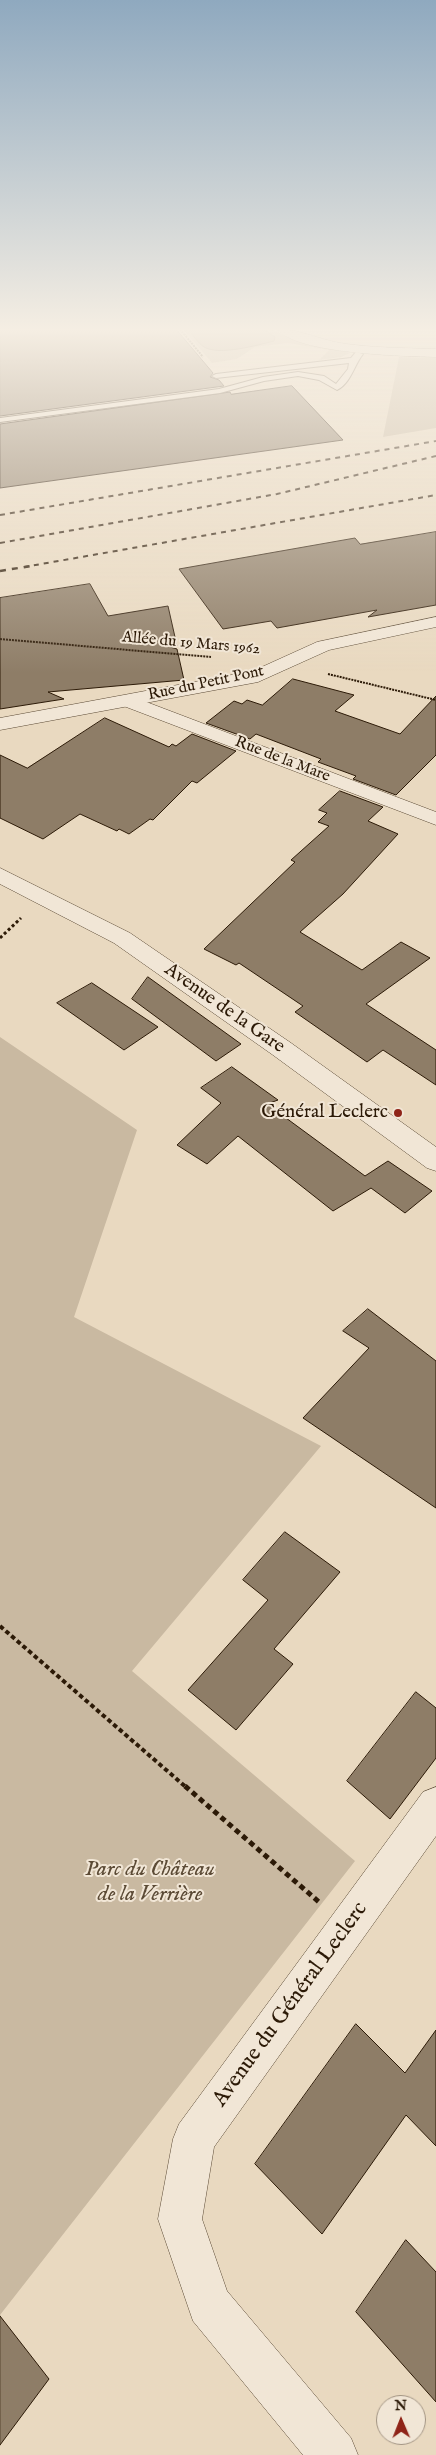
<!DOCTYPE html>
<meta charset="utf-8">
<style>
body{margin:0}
#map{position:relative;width:436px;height:2455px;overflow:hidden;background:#e9d9c0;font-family:"IM FELL English",serif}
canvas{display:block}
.north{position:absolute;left:376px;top:2395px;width:50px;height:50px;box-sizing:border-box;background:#f1e6d6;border:1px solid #a29483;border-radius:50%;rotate:359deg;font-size:14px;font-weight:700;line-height:20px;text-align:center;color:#2c1a07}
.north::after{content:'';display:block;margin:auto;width:18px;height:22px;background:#8f2418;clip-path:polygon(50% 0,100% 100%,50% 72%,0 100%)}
</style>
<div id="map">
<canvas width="436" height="2455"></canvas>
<div class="north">N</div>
</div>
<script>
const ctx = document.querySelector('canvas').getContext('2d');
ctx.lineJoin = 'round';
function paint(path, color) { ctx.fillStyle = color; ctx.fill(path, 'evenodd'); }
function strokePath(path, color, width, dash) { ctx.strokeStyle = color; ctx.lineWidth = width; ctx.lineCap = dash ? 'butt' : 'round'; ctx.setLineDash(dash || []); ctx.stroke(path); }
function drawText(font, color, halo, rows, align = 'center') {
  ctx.font = font + ' "IM FELL English",serif'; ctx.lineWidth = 4; ctx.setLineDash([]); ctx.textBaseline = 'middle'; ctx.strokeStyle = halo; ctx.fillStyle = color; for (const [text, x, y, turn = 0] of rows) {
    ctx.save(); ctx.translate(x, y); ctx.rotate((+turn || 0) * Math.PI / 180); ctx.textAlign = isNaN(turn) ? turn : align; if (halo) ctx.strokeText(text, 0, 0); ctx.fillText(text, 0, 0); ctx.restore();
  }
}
paint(new Path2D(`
 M 183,329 L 270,329 L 293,339 L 350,353 L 341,357 L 319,360 L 329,350 L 288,343 L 255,347 L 237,359 L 212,363 Z
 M 399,357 L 436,358 L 436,428 L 383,437 Z
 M 0,1037 L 137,1130 L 74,1317 L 321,1446 L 132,1671 L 355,1861 L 0,2315 Z`), '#c9b9a1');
const water = new Path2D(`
 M 188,329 L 263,329 L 275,337 L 274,341 C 258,345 219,356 204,347 C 198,343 192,334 188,329 Z`);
paint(water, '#a99881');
strokePath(water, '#776650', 1);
const building = new Path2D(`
 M 0,329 L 176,329 L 213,373 L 210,377 L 219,380 L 224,386 L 0,416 Z
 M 292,386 L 343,440 L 0,488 L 0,424 L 230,392 L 231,394 Z
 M 436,532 L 436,605 L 368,617 L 377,610 L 277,628 L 271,621 L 223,629 L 179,569 L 355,538 L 360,544 Z
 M 90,584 L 108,616 L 168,606 L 177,646 L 170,647 L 177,649 L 184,680 L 48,692 L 64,699 L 0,709 L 0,598 Z
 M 293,679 L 354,695 L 335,711 L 400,734 L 436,696 L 436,755 L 396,795 L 353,779 L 356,776 L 318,762 L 321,759 L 256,734 L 250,739 L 206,723 L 234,701 L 242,704 L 247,700 L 262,705 Z
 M 105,718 L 169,747 L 172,744 L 176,746 L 192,734 L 236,751 L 197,783 L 192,781 L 153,820 L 150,819 L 129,834 L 119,829 L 117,831 L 80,814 L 43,839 L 0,818 L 0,755 L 27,768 Z
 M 340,791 L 383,807 L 368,821 L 398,834 L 343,894 L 300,932 L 362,970 L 401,942 L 430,958 L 366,1004 L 436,1050 L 436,1085 L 383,1050 L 367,1062 L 295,1012 L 303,1006 L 239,963 L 236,965 L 204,949 L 295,862 L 291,860 L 329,826 L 318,822 L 327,813 L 319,810 Z
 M 148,977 L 241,1044 L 216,1061 L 132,999 Z
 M 92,983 L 158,1027 L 124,1050 L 57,1003 Z
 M 232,1067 L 278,1100 L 267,1104 L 365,1176 L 388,1161 L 432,1191 L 405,1213 L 371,1188 L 333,1211 L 238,1136 L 207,1164 L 177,1145 L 221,1103 L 201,1088 Z
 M 368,1309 L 436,1361 L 436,1508 L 303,1418 L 369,1348 L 343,1331 Z
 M 285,1532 L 340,1572 L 274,1649 L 293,1664 L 236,1730 L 188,1690 L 268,1600 L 243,1580 Z
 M 416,1692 L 436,1708 L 436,1758 L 390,1819 L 347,1781 Z
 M 356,2024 L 405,2073 L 436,2030 L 436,2146 L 406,2115 L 322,2234 L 255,2164 Z
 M 406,2240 L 436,2272 L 436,2402 L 356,2312 Z
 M 0,2316 L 49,2379 L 0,2445 Z`);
paint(building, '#8e7d67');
strokePath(building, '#2c1a07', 1);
const service = new Path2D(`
 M 356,352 L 363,354 C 354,365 351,383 337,390 L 319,380 L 298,376 L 264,381 L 220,393 L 0,422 L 0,418 L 219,389 L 263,377 L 298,372 L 324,376 L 336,384 L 348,369 L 349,363 L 216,378 L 212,376 L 216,374 L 351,358 Z`);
const minor = new Path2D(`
 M 277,329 C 299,329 318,339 340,343 C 372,348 404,348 436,349 L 436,357 C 404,356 296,354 277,329 Z
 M 128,695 L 436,812 L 436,825 L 121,705 L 119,701 L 121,697 Z
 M 0,868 L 130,933 L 291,1043 L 436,1147 L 436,1171 L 427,1168 L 273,1055 L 114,943 L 0,884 Z
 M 436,1787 L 436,1836 L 214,2147 L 202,2219 L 227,2291 L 351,2438 L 358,2455 L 303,2455 L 193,2321 L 158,2219 L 173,2139 L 179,2124 L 423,1792 Z`);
const tertiary = new Path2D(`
 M 436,617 L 436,627 L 329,650 L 258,682 L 0,730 L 0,718 L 253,671 L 317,642 Z`);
strokePath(service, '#5b4a35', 2);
strokePath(minor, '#5b4a35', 1);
strokePath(tertiary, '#5b4a35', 1);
strokePath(new Path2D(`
 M 180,329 L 203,357
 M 0,639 L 211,657
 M 328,674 L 436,700`), '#2c1a07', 2, [2, 1]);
strokePath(new Path2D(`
 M 0,938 L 21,918`), '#2c1a07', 3, [3, 2.5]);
strokePath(new Path2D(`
 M 0,1626 L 187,1788`), '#2c1a07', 4, [4.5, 3]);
strokePath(new Path2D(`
 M 185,1786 L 319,1902`), '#2c1a07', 5, [5.5, 4]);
paint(service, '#f1e6d6');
paint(minor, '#f1e6d6');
paint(tertiary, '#f1e6d6');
strokePath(new Path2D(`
 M 0,515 L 436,441
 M 0,543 L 277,494 L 436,456
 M 24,567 L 436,495`), '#2c1a07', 2, [5, 5]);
strokePath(new Path2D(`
 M 0,571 L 31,566`), '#2c1a07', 2.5, [6, 6]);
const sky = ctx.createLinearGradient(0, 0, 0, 673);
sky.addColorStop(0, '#8fa9bf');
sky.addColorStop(0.49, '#f5eee3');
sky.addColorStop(1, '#f5eee300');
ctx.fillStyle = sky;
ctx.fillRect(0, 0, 436, 673);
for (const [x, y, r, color] of [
 [398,1113,5,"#8f2418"]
]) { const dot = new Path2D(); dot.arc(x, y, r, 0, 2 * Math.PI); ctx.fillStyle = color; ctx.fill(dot); strokePath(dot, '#f1e6d6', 2); }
drawText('16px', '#2c1a07', '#f1e6d6', [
 ["Allée du 19 Mars 1962",191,644,5],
 ["Rue du Petit Pont",206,684,-12],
 ["Rue de la Mare",282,760,21]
]);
drawText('19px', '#2c1a07', '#f1e6d6', [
 ["Avenue de la Gare",224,1009,35]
]);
drawText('19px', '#2c1a07', '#f1e6d6', [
 ["Général Leclerc",388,1113]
], 'right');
drawText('italic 22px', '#5b4a35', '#f1e6d6', [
 ["Parc du Château",150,1870],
 ["de la Verrière",150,1895]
]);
drawText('22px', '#2c1a07', '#f1e6d6', [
 ["Avenue du Général Leclerc",291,2005,-54]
]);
</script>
